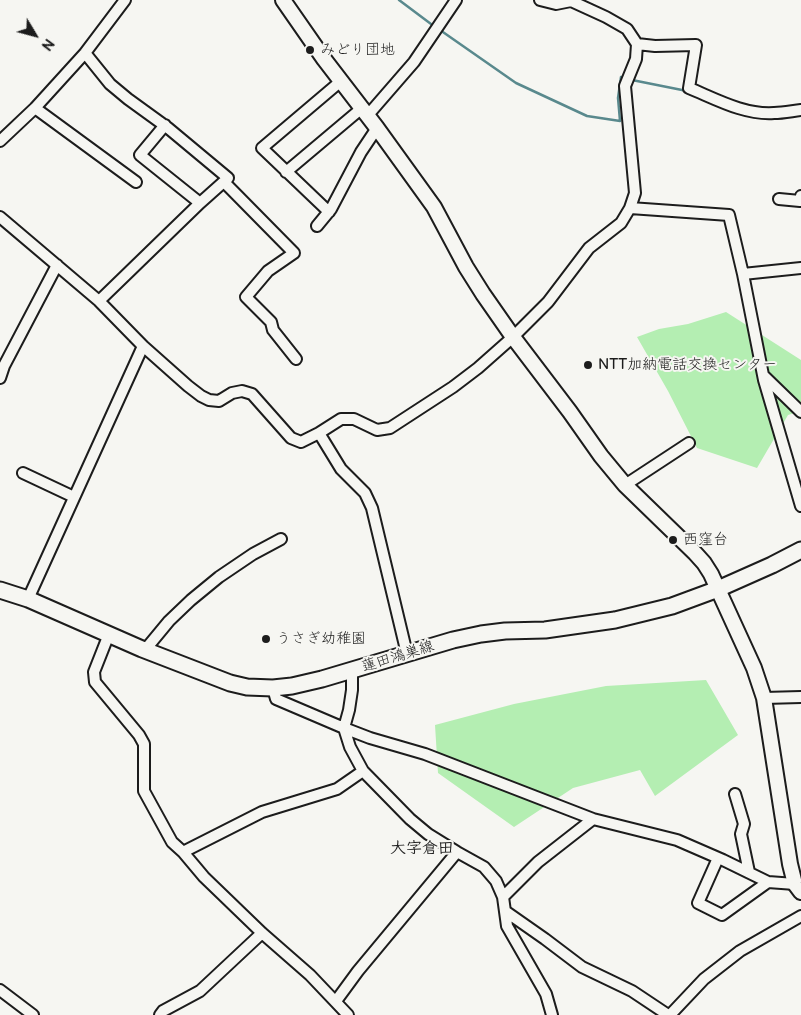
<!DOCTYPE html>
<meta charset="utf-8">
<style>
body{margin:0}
#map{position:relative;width:801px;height:1015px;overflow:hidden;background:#f6f6f2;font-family:"Balsamiq Sans",sans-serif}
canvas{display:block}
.north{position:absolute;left:10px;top:10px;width:50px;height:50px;-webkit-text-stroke:4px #f6f6f2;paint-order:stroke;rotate:127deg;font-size:14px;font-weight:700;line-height:20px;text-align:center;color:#1c1c1c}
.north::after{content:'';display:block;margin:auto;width:18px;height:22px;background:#1c1c1c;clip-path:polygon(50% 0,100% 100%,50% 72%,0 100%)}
</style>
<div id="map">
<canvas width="801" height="1015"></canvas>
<div class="north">N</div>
</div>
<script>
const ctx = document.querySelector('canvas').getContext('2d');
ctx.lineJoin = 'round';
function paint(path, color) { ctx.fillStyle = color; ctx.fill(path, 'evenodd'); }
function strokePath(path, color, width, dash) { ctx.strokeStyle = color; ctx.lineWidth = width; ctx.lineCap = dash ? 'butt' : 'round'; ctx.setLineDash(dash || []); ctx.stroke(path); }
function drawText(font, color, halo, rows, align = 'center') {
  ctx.font = font + ' "Balsamiq Sans","Klee One",sans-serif'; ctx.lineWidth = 4; ctx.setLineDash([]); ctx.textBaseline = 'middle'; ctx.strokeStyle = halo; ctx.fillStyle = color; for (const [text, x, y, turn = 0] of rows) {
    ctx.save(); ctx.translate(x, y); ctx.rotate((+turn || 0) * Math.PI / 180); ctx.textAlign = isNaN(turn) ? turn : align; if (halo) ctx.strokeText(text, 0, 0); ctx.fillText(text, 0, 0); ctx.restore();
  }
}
paint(new Path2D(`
 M 726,312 L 801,360 L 801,411 L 788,415 L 757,468 L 697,448 L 668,391 L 637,337 L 659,329 L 688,324 Z
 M 706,680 L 738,735 L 655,796 L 640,770 L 573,788 L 514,827 L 438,773 L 435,725 L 514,704 L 606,686 Z`), '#b4eeb2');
strokePath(new Path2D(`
 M 399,0 L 435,27
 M 440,30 L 516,83 L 587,116 L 620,121 L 618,98 L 621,77 L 626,78
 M 632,80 L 687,91`), '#59898d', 2.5);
const minor = new Path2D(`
 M 637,44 L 655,46 L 696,45 L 689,88 C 716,99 744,115 774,113 C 783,113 792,111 801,110
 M 85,53 L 110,84 L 128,99 L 168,128 L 228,178 L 200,203 L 99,301
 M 35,108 L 136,182
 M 368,115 L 414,62 L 456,0
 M 165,125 L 140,155 L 200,203
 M 0,141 L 35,108 L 85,53 L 125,0
 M 286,172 L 362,108
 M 224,182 L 294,253 L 268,271 L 246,297 L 271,322 L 273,330 L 296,359
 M 779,199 L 800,201 L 801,196
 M 630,208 L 729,215 L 743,274 L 801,268
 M 329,212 L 262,148 L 341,81
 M 0,217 L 99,301 L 143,346 L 188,386 L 201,396 L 209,400 L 219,401 L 232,393 L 242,391 L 252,394 L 291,438 L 301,442 L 319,433 L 341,419 L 354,419 L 377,430 L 390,428 L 453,387 L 478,368 L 513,337 L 548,302 L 589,248 L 621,223 L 630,208 L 635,193 L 625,86 L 636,59 L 637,44 L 627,29 L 606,17 L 571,1 L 556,4 L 540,0
 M 317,226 L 331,209 L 361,152 L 377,128
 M 743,274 L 764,380 L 801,506
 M 764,376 L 801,412
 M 0,378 L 4,366 L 57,265
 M 319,433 L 341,469 L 365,493 L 372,508 L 407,654
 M 23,473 L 74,497
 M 625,485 L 689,443
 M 28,599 L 143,346
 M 109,634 L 94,672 L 95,682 L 139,735 L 144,744 L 144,791 L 172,842 L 183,852 L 204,877 L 262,933 L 310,975 L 348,1015
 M 145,650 L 169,621 L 191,600 L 219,577 L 253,554 L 281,539
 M 352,670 L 352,690 L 349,710 L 344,728 L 350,747 L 363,771 L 410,819 L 428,834 L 457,852 L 484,867 L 496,881 L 503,897 L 507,926 L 546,994 L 552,1015
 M 273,688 L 276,699 L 344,728 L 370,738 L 425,754 L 593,819 L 677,840 L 723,860 L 768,882 L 795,884
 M 764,698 L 801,697
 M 735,794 L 744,824 L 741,834 L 749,872
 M 183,852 L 262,812 L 337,789 L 363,771
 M 718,858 L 698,903 L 722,915 L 768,882
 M 503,897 L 538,862 L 593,819
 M 505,911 L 545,939 L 582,967 L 632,991 L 668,1015
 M 0,990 L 33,1015
 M 336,1001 L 358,971 L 457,852
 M 160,1015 L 163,1011 L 200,991 L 262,933
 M 670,1015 L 704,979 L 740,951 L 801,916`);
const tertiary = new Path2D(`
 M 283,0 L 324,59 L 377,128 L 434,207 L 466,267 L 483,294 L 513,337 L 570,412 L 601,456 L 625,485 L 695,553 L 704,563 L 711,574 L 754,668 L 764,698 L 790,864 L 795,884 L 801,892`);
const secondary = new Path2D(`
 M 0,590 L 28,599 L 142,649 L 230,683 L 247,687 L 273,688 L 292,686 L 322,679 L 453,640 L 481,634 L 505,631 L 545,630 L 615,620 L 672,606 L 718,589 L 772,565 L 801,550`);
strokePath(minor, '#1c1c1c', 14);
strokePath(tertiary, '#1c1c1c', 18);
strokePath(secondary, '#1c1c1c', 19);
strokePath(minor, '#f6f6f2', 10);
strokePath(tertiary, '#f6f6f2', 14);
strokePath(secondary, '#f6f6f2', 15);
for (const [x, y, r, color] of [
 [310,50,5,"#1c1c1c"],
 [588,365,5,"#1c1c1c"],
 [673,540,5,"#1c1c1c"],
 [266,639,5,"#1c1c1c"]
]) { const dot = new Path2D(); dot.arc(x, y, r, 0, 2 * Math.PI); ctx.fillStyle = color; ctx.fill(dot); strokePath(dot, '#f6f6f2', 2); }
drawText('15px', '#1c1c1c', '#f6f6f2', [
 ["みどり団地",320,50],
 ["NTT加納電話交換センター",598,365],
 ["西窪台",683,540],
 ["うさぎ幼稚園",276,639]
], 'left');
drawText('15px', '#1c1c1c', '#f6f6f2', [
 ["蓮田鴻巣線",398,657,-17]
]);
drawText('bold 16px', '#1c1c1c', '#f6f6f2', [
 ["大字倉田",422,849]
]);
</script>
